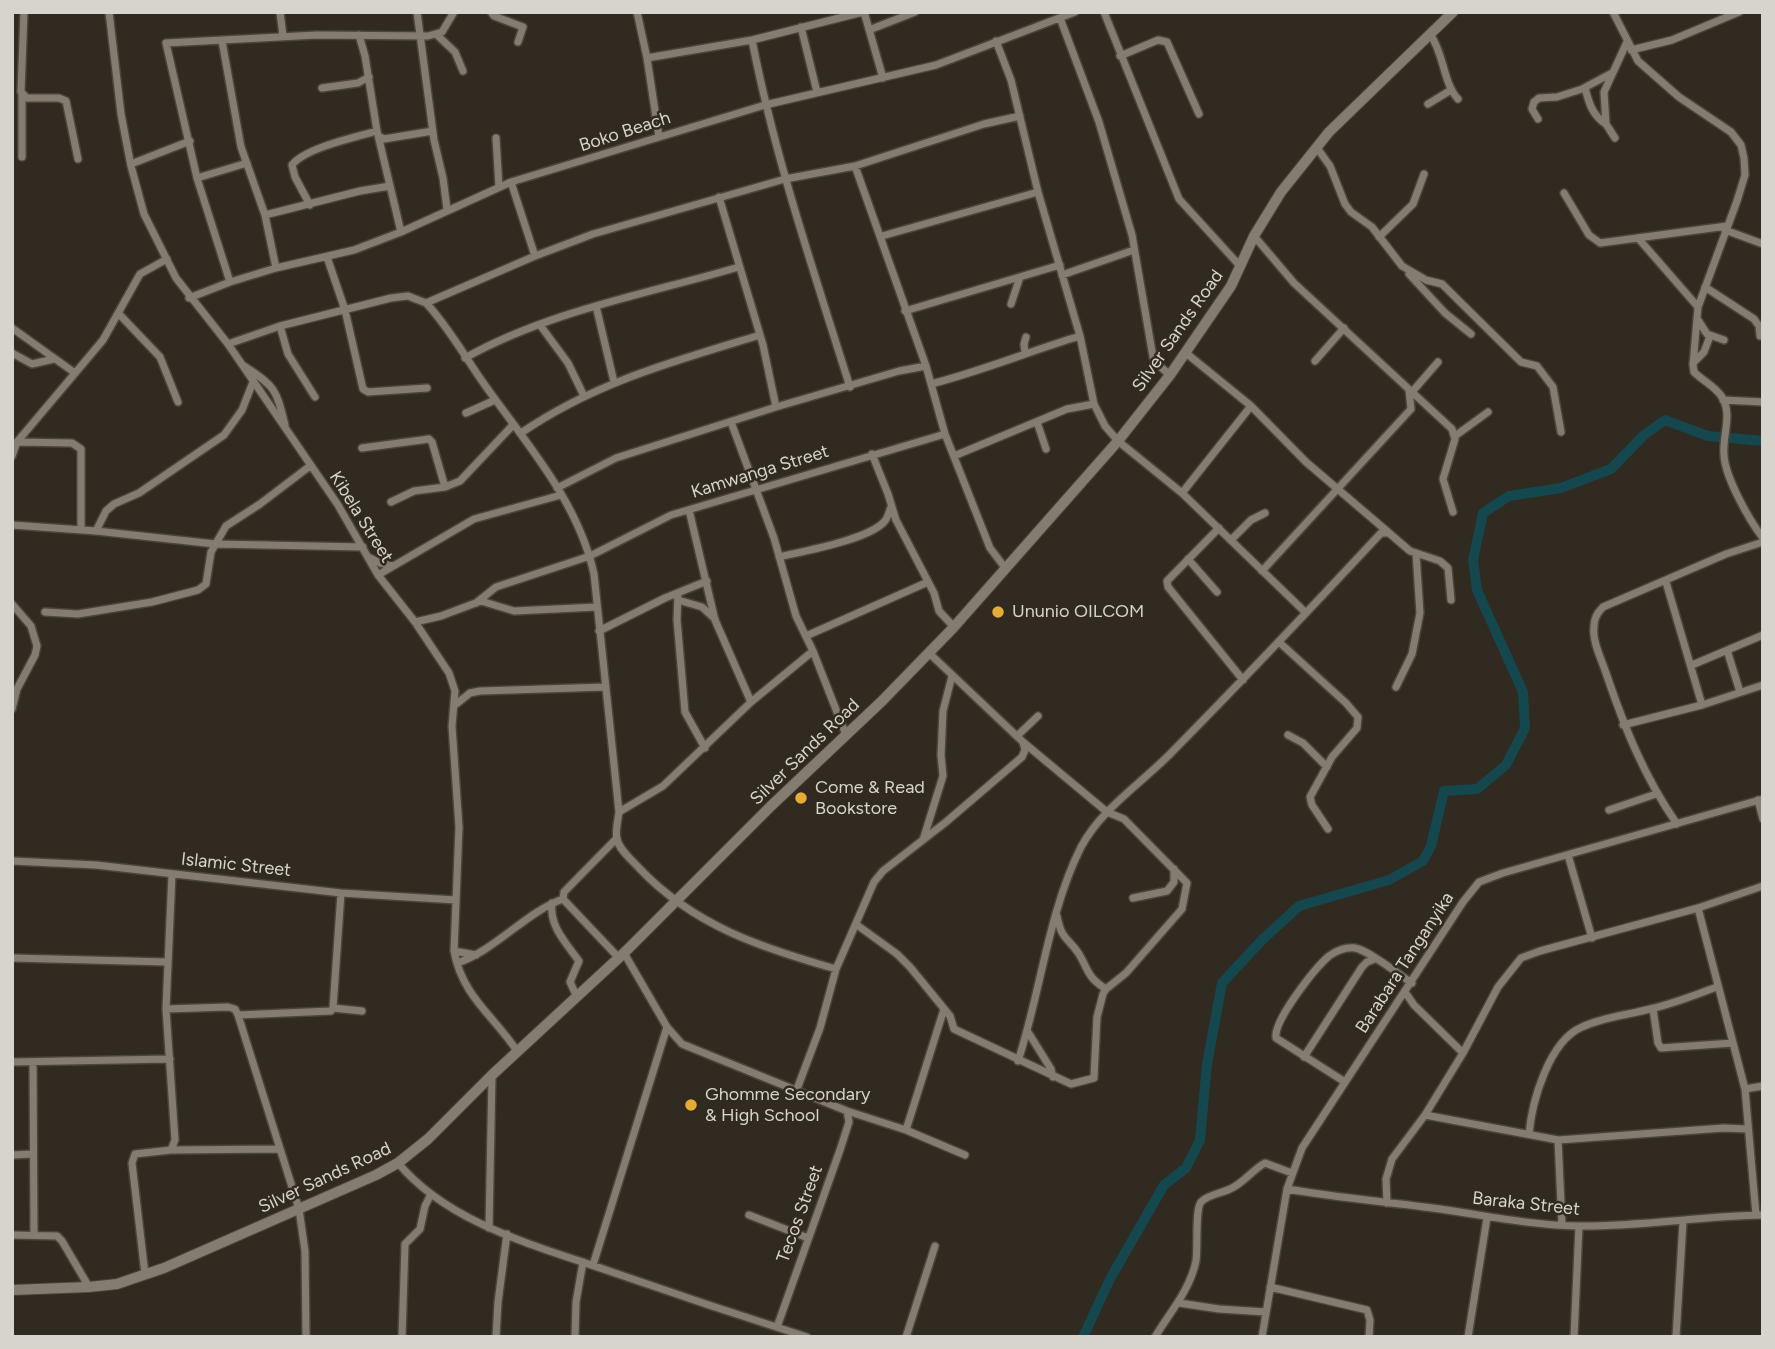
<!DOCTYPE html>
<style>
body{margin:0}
#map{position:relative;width:1775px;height:1349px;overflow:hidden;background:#312a20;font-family:Figtree,sans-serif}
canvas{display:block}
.frame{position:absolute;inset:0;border:14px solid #d7d3cd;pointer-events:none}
</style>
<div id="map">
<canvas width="1775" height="1349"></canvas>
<div class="frame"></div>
</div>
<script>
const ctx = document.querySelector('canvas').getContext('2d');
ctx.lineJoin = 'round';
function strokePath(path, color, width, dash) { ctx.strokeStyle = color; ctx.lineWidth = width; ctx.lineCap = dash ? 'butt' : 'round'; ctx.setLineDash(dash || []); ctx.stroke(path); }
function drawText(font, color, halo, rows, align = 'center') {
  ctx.font = font + ' Figtree,sans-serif'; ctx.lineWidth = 5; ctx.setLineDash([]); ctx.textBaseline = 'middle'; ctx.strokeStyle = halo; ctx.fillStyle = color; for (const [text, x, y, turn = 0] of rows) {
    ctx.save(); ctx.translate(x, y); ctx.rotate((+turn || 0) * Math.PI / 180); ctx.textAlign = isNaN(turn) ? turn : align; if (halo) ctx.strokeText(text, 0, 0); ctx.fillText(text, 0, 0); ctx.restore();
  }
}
strokePath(new Path2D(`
 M 1083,1337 L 1110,1279 L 1164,1185 L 1186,1168 L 1200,1140 L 1207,1064 L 1222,983 L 1262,940 L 1299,906 L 1389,880 L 1423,861 L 1431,846 L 1444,791 L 1477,789 L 1506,765 L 1525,728 L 1523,692 L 1477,590 L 1473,560 L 1483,513 L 1509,496 L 1561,488 L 1611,469 L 1644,435 L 1665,420 L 1708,436 L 1763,441`), '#15474e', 10);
const street = new Path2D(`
 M 24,12 L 21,92 L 27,98 L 59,98 L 66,101 L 78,159
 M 109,12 L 121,114 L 131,166 L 144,214 L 176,278 L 228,344 L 338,505 L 378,575 L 415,622 L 449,673 L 455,691 L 452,726 L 459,827 L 454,951 C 462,996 494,1016 517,1051
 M 280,12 L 283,36
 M 417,12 L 434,140 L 443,178 L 447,209
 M 491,12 L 494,16 L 523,27 L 518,42
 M 637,12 L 647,58 L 659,137
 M 864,12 L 883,78
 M 1104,12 L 1179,199 L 1240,266
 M 1613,12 L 1638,61 L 1679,97 L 1731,132 L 1741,145 L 1744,158 L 1745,175 L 1737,201 L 1698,307 L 1693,365 L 1694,372 C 1703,381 1715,386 1722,397 C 1733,415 1722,436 1724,455 C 1725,477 1749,520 1763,538
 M 1060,18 L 1099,122 L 1132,235 L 1153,357 L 1156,363 L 1170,375
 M 801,27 L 817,92
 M 869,30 L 915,12
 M 1430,34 C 1444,53 1443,83 1458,99
 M 359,35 L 365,56 L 377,131 L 401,232
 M 437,35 L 455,52 L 463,71
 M 752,40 C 775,158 814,272 850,387
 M 222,41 L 241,147 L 265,215 L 276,268
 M 996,41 L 1011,80 L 1038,192 L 1080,336 L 1094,404 L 1105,426 L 1118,441 L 1182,493 L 1305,612
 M 1631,50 L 1672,40 L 1739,12
 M 1120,56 L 1158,40 L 1167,42 L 1199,114
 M 647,58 L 752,40 L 863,12
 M 322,88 L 358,83 L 369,77
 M 1585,88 C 1589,103 1592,115 1606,124
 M 1428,104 L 1451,90
 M 1538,119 L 1532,109 L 1534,102 L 1539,98 L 1557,97 L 1582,89 L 1612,73
 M 380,137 L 384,139 L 433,131
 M 496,138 L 499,187
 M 1615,138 L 1606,124 L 1604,92 L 1627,42
 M 1317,148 L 1330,166 L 1345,204 L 1351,212 L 1372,227 L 1402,266 L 1426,280 L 1442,284 L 1521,362 L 1537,366 L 1553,387 L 1561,432
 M 22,157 L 22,94
 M 131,164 L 190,141
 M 855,166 L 926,366 L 945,434 L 990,548 L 1006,569
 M 197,178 L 247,163
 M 511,182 L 535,256
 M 1564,193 L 1589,235 L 1600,243 L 1727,226
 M 719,197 L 763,345 L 776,407
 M 310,205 L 295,177 L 292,165 C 305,148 356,137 377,131
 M 265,215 L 360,191 L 390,186
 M 1725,230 L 1763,244
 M 882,236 L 1038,192
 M 1254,236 L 1294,283 L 1452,429 L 1455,439 L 1443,479 L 1453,512
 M 1379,237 L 1413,204 L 1424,174
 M 1638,238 L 1698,307
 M 327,257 L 345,310 L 363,389 L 368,392 L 427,388
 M 1409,274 L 1445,313 L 1471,334
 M 1062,275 L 1134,250
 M 230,282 L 197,178 L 166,43 L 317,35 L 428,36 L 442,32 L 454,12
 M 1705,287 L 1754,319 L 1759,326 L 1760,336
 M 189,298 L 230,282 L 276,268 L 354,250 L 401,232 L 511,182 L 765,105 L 936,65 L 1075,12
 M 426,303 L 535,256 L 593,234 L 785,179 L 855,166 L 984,124 L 1020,116
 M 1011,304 L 1020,277
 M 596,306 L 614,382
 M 905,311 L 1060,265
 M 119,314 L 160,357 L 178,402
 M 1698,320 L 1707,334 L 1724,340
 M 540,325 L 568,363 L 584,396
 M 280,326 L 288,354 L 315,397
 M 12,328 L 75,373
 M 228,344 L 280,326 L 391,298 L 408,296 L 426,303 C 447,325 464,355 482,381 C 524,441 578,500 594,574 L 619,812 C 618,820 615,831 617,839 C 619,850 632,860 639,868 C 694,926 762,948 836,969
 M 12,353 L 32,364 L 54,359
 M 1025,353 L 1024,344 L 1026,337
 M 1186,353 L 1251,406 L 1306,462 L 1388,532
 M 465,358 C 549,311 647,294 739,267
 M 1315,361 L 1344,328
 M 1693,363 L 1704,352 L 1710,336
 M 244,366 C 276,387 276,389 285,425
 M 931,384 C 982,371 1030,351 1080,336
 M 1412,392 L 1438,362
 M 1723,400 L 1763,402
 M 466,413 L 495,400
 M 731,422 L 774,538 L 796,616 L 813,651 L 846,735
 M 1037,422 L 1046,449
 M 521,433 C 595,382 675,361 760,335
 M 1455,436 L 1488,412
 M 17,442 L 72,443 L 81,449 L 81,530
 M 362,448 L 429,439 L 432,442 L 445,487
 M 872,454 L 888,494 L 896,520 L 934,593 L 939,611 L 954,627
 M 12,456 L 17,442 L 103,340 L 140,274 L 167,259
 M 954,456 L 1067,409 L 1094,404
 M 557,488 L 616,458 L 776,407 L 899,371 L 926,366
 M 1182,493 L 1251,406
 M 391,502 L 414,491 L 445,487 L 460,481 L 513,425
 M 689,510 L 715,620 L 751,702
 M 12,525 L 96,531 L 215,544 L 363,547
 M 1219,528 L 1167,581 L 1168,587 L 1243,680
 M 96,531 L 106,511 L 114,504 L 139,493 L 224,435 L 242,410 L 253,382
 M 1231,540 L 1251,520 L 1265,513
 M 368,557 L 380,563 L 393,566
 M 779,557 C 804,551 867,540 884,522 C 888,518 889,512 891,507
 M 1188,559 L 1217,592
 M 1262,571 L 1411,409 L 1409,390
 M 378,575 L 474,519 L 561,495
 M 1666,582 L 1702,705
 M 678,593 L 677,620 L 685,712 L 705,748
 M 678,600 L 702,607 L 715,619
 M 476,603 L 496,587 L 590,556 L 671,515 L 945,434
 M 12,604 L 31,626 L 37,646 L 35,655 L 17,689 L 12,709
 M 45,612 L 78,614 L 152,602 L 198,590 L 206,584 L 211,552 L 226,526 L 260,504 L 310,466
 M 415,622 L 441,616 L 481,601 L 514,611 L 597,607
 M 599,631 L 665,598 L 707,581
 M 806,636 L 928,582
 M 1279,642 L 1346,703 L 1358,717 L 1357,728 L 1332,757 L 1310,797 L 1312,805 L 1328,829
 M 1727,650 L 1740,692
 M 929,653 L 1023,742 L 1107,812 L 1124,819 L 1187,883 L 1182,909 L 1126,973 L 1106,989 L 1103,994 L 1097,1017 L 1094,1077
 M 1692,665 L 1763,635
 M 1396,687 L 1412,654 L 1420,613 L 1416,553
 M 455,705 L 470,693 L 480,691 L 606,687
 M 1623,725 L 1702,705 L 1763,685
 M 1288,735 L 1303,743 L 1327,767
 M 1017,736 L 1038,716
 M 1758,800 L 1763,819
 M 1609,810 L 1656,794
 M 619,812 L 663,786 L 751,702 L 813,651
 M 1677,824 C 1644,777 1624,726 1606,673 C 1601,658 1592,641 1594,626 C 1594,618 1598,612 1603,607 L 1726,554 L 1763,542
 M 617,838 L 564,892 L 563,899 L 618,957
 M 923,840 L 943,776 L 941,755 L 943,711 L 952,676
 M 1568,855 L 1592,938
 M 12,861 L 96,865 L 341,893 L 456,900
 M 1133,898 L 1167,891 L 1174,882 L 1174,869
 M 552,903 C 549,926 566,943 579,961 L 570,982 L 577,997
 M 1698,908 L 1745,1089 L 1756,1215
 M 1057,916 C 1062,941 1067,936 1079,954 C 1089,971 1087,977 1106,989
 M 857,925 L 897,954 L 910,967 L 950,1016 L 954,1029 L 1071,1084 L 1094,1078
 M 454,951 L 476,955
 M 624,953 L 667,1027 L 682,1044 L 847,1111 L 906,1130 L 965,1155
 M 12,958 L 167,962
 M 457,963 C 496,950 526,912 563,899
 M 1405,992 L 1414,1005 L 1463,1053
 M 333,1008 L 341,893
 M 166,1009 L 228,1007 L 235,1009 L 238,1015 L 299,1209 L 305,1251 L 306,1337
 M 1653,1009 L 1658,1043 L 1661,1048 L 1733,1043
 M 238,1015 L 331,1011 L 333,1008 L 362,1011
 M 1028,1032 L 1051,1069 L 1053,1077
 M 1304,1057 L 1362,967 L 1367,962 L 1375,959
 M 1018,1061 C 1041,991 1048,913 1081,847 C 1102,808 1142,783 1172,752 C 1243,680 1312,607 1381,533 L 1389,533 L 1410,551 L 1440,561 L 1448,568 L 1451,600
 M 12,1062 L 170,1059
 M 33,1062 L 34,1235
 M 1345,1082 L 1276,1038 C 1273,1021 1315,968 1329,956 C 1336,951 1346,947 1355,948 C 1370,951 1398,974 1412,983
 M 797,1089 L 820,1028 L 836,969 L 874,882 L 883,871 L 946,822 L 1022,757 L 1025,750 L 1023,742
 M 1745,1089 L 1763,1086
 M 1425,1115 L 1558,1140 L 1724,1128 L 1747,1129
 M 906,1130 L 944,1009
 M 1529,1134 C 1532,1101 1549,1041 1582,1027 C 1603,1017 1628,1015 1650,1009 C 1673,1004 1695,995 1717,987
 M 1558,1140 L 1562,1225
 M 171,1150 L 175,1140 L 166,1009 L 172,874
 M 12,1155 L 33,1154
 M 398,1163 C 449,1224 537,1246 609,1271 C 675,1294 741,1316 807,1337
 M 1287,1189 C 1333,1197 1378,1201 1424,1207 C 1475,1213 1525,1225 1577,1226 C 1639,1227 1701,1216 1763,1215
 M 1387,1203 L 1386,1179 L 1392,1159 L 1425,1115 L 1463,1053 L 1498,987 L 1521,958 L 1540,951 L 1698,908 L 1763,886
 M 749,1215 L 808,1238
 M 489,1228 L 492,1075
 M 12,1235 L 57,1236 L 62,1241 L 89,1287
 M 593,1265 L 667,1027
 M 145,1274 L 132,1163 L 135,1154 L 171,1150 L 280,1149
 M 1270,1287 L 1367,1310 L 1370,1320 L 1369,1337
 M 1179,1303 L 1219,1309 L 1265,1312
 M 777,1327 L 840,1150 L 849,1122 L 847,1111
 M 402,1337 L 405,1244 L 420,1229 L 425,1206 L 431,1194
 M 496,1337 L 498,1302 L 507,1234
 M 575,1337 L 576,1302 L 583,1262
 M 906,1337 L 935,1246
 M 1155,1337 C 1170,1312 1190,1290 1196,1261 C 1198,1248 1195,1209 1201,1202 C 1207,1195 1222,1193 1230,1189 C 1244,1183 1252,1170 1265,1163 L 1292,1173
 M 1262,1337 L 1287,1189 L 1302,1148 L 1463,902 L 1479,882 L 1503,873 L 1763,799
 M 1468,1337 L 1487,1218
 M 1574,1337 L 1579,1226
 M 1676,1337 L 1683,1222`);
const secondary = new Path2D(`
 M 12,1290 L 89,1287 L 117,1284 L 164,1268 L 376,1175 L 398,1163 L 428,1139 L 492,1075 L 624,953 L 771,806 L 882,701 L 953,628 L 1118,441 L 1170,375 L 1231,286 L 1254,236 L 1281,192 L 1329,132 L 1453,12`);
strokePath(street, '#4a453c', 10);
strokePath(secondary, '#4a453c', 12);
strokePath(street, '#847c70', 7);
strokePath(secondary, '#847c70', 10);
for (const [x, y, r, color] of [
 [998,612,7,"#e5ad36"],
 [801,798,7,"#e5ad36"],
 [691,1105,7,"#e5ad36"]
]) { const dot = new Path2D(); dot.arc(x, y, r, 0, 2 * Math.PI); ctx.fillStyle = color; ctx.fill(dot); strokePath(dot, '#312a20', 2.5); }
drawText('18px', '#d7d3cd', '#312a20', [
 ["Boko Beach",625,132,-18],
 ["Silver Sands Road",1178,331,-55],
 ["Kamwanga Street",760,472,-17],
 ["Kibela Street",361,517,58],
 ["Silver Sands Road",805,752,-44],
 ["Islamic Street",236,865,6],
 ["Barabara Tanganyika",1405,963,-57],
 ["Silver Sands Road",325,1178,-25],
 ["Baraka Street",1526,1204,6],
 ["Tecos Street",800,1214,-70]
]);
drawText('18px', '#d7d3cd', '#312a20', [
 ["Ununio OILCOM",1012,612],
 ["Come & Read",815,788],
 ["Bookstore",815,809],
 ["Ghomme Secondary",705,1095],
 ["& High School",705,1116]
], 'left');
</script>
